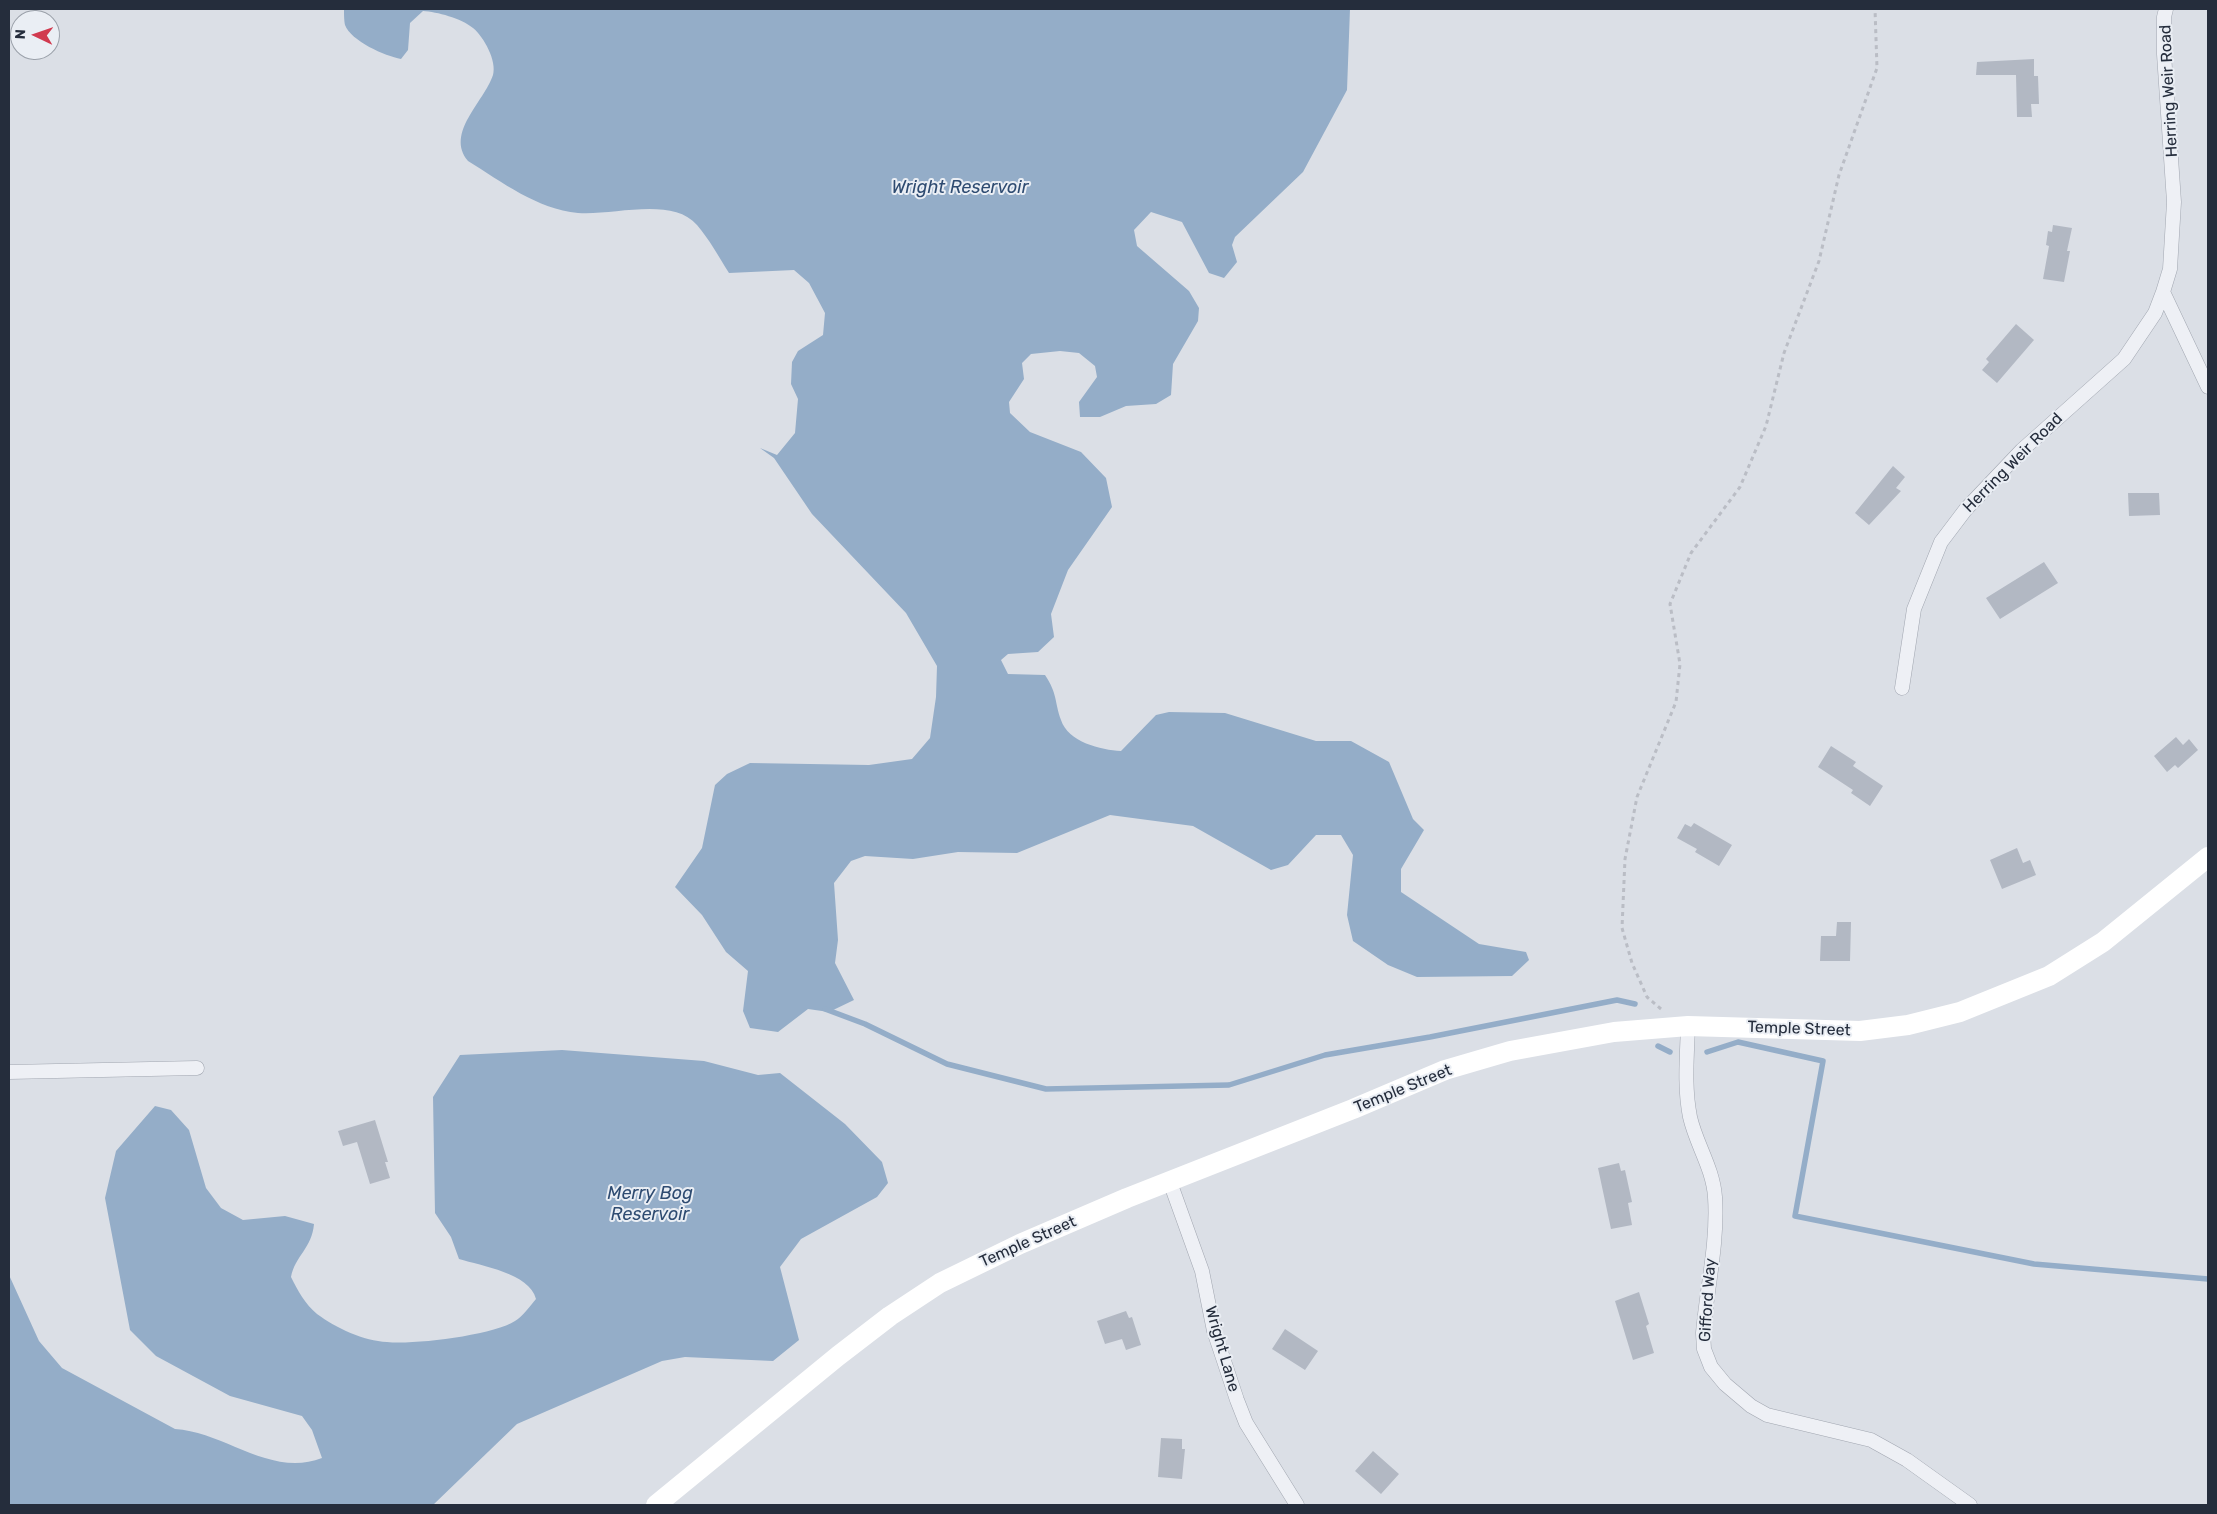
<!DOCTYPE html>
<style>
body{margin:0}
#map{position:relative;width:2217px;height:1514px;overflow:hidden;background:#dbdfe6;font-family:Rubik,sans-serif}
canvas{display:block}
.frame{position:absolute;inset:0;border:10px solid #252d3c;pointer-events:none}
.north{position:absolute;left:10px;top:10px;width:50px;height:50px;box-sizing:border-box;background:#eaeef4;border:1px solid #9ba1aa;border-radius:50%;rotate:273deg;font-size:14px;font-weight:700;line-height:20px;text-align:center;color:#252d3c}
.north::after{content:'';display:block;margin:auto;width:18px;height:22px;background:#d13a4f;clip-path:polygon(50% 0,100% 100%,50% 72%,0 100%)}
</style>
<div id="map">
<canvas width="2217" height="1514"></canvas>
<div class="frame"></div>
<div class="north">N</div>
</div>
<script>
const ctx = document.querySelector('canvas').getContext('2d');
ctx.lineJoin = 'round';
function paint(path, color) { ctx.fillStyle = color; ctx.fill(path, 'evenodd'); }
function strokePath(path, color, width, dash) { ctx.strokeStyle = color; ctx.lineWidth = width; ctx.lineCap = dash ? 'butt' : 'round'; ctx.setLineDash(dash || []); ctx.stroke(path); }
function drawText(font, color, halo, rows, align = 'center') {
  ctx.font = font + ' Rubik,sans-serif'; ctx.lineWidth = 4; ctx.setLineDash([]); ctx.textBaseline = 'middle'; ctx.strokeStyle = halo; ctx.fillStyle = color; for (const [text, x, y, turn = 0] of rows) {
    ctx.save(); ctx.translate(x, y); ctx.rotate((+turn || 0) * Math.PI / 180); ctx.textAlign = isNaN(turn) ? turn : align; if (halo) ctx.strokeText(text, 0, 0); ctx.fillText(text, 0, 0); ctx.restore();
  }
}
paint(new Path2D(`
 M 344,9 L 1350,9 L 1347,90 L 1303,172 L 1235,237 L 1232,245 L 1237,262 L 1224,278 L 1209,273 L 1182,222 L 1151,212 L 1134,230 L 1137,246 L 1189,291 L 1199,308 L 1198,321 L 1173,364 L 1171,395 L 1156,404 L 1126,406 L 1100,417 L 1080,417 L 1079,402 L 1097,377 L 1095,366 L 1079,353 L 1060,351 L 1031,354 L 1022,363 L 1024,379 L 1009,402 L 1010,413 L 1030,432 L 1081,452 L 1106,478 L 1112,507 L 1068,570 L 1051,614 L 1054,637 L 1038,652 L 1008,654 L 1001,660 L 1008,674 L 1045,675 C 1058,695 1054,700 1061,720 C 1068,742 1101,750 1121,751 L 1156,715 L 1169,712 L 1225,713 L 1316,741 L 1351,741 L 1389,762 L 1413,819 L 1424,830 L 1401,869 L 1401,892 L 1479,944 L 1526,952 L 1529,960 L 1512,976 L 1417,977 L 1388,965 L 1353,941 L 1347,915 L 1353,855 L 1341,835 L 1316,835 L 1288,865 L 1271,870 L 1193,826 L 1110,815 L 1017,853 L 958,852 L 913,859 L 865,856 L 851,861 L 834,883 L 838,940 L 835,963 L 854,1000 L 829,1012 L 808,1009 L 778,1032 L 750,1028 L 743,1011 L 748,971 L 726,952 L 702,915 L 675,887 L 702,848 L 715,785 L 727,774 L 750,763 L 869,765 L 912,759 L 930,738 L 936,697 L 937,666 L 906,613 L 812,514 L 774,458 L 760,448 L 777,455 L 795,433 L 798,399 L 791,384 L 792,362 L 798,351 L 823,335 L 825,313 L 809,283 L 794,270 L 729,273 C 719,257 709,239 697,225 C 672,196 612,216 578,213 C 537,209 502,182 468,161 C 445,133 484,102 493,75 C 497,61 484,37 473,28 C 461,18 437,12 423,11 L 410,23 L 408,50 L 401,59 C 385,56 351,41 345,25 C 344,20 344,13 344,9 Z
 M 562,1050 L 704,1061 L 758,1075 L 780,1073 L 845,1124 L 882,1162 L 888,1183 L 877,1197 L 801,1239 L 780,1267 L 799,1340 L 773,1361 L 685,1357 L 662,1361 L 517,1424 L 433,1505 L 9,1505 L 9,1275 L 39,1341 L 62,1368 L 175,1429 C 225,1432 271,1478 322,1458 L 312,1430 L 302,1416 L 230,1396 L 156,1356 L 130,1330 L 105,1198 L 116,1151 L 155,1106 L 171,1110 L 189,1130 L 206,1188 L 221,1208 L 243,1220 L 285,1216 L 314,1224 C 312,1248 295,1256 291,1277 C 298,1291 305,1304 317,1314 C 336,1328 364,1341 387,1342 C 414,1345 494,1335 515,1321 C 523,1316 530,1306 536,1299 C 529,1273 482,1266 459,1259 L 451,1237 L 435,1213 L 433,1097 L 460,1055 Z`), '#94adc8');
strokePath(new Path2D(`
 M 825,1009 L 865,1024 L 947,1064 L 1046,1089 L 1229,1085 L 1325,1055 L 1430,1037 L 1617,1000 L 1635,1004
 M 1658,1046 L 1670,1052
 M 1707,1052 L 1738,1042 L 1823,1061 L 1795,1216 L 2034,1264 L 2208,1279`), '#94adc8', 5.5);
paint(new Path2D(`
 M 2034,59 L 2034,76 L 2038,76 L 2039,104 L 2031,104 L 2032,117 L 2017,117 L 2016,75 L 1976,75 L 1977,62 Z
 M 2053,225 L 2072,228 L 2067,251 L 2070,251 L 2064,282 L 2043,279 L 2049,246 L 2046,245 L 2048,231 L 2052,232 Z
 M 2016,324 L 2034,340 L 1997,383 L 1982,370 L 1989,362 L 1986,359 Z
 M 1893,466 L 1905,477 L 1896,488 L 1901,491 L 1869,525 L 1855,513 Z
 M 2128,493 L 2159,493 L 2160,515 L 2129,516 Z
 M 2044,562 L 2058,583 L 2000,619 L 1986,598 Z
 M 2176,737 L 2183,745 L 2189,739 L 2198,750 L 2178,768 L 2175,765 L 2167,772 L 2154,756 Z
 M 1831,746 L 1856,762 L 1853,766 L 1883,786 L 1870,806 L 1851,793 L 1853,790 L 1818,767 Z
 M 1694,823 L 1732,845 L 1719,866 L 1695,852 L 1697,849 L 1677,838 L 1685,824 L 1691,827 Z
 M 2017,848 L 2023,863 L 2030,860 L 2036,875 L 2002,889 L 1990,860 Z
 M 1837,922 L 1851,922 L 1850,961 L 1820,961 L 1821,936 L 1836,936 Z
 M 375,1120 L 388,1162 L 385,1162 L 390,1178 L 370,1184 L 357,1142 L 343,1146 L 338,1131 Z
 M 1619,1163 L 1621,1171 L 1625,1170 L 1632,1202 L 1628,1203 L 1632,1225 L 1611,1229 L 1598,1168 Z
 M 1639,1292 L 1649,1324 L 1646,1326 L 1654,1353 L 1633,1360 L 1615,1301 Z
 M 1126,1311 L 1129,1318 L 1132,1317 L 1141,1345 L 1126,1350 L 1122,1339 L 1105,1344 L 1097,1321 Z
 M 1285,1329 L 1318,1351 L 1305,1370 L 1272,1349 Z
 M 1161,1438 L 1182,1439 L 1182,1449 L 1185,1449 L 1182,1479 L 1158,1477 Z
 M 1373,1451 L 1399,1474 L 1381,1494 L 1355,1471 Z`), '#b2b8c3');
const minor = new Path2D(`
 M 2163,292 L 2208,387
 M 1902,688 L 1914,609 L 1941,542 L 1966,509 L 2022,450 L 2124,359 L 2155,313 L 2163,292 L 2170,269 L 2174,202 L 2164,54 L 2164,17 L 2166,9
 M 1688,1026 C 1687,1056 1684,1087 1690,1117 C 1696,1144 1713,1168 1715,1197 C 1718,1242 1707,1288 1703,1333 L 1704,1349 L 1711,1367 L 1725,1384 L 1751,1406 L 1767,1415 L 1871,1440 L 1907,1460 L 1970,1505
 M 9,1072 L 197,1068
 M 1170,1182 L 1202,1271 L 1214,1331 L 1237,1400 L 1246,1423 L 1297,1505`);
strokePath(minor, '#a1a6b0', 15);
strokePath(new Path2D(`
 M 1661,1009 L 1647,997 L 1632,963 L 1622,928 L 1625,859 L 1637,797 L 1676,702 L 1680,664 L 1670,604 L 1691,553 L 1740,487 L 1766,426 L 1784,353 L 1819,261 L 1839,175 L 1877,68 L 1875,9`), '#babdc5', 3, [4, 4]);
strokePath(minor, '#eef0f5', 14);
strokePath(new Path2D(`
 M 656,1505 L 838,1356 L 890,1316 L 940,1283 L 1020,1244 L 1127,1198 L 1353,1109 L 1445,1070 L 1510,1051 L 1614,1032 L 1688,1026 L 1860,1031 L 1908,1025 L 1960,1012 L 2049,976 L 2103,942 L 2208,857`), '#fff', 20);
drawText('16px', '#252d3c', '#eaeef4', [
 ["Herring Weir Road",2169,91,-93],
 ["Herring Weir Road",2013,463,-45],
 ["Temple Street",1799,1029,2],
 ["Temple Street",1403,1089,-22],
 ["Temple Street",1028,1242,-24],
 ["Gifford Way",1708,1300,-86],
 ["Wright Lane",1222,1349,74]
]);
drawText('italic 18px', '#2e4b71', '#eaeef4', [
 ["Wright Reservoir",960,188],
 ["Merry Bog",650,1194],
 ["Reservoir",650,1215]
]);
</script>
